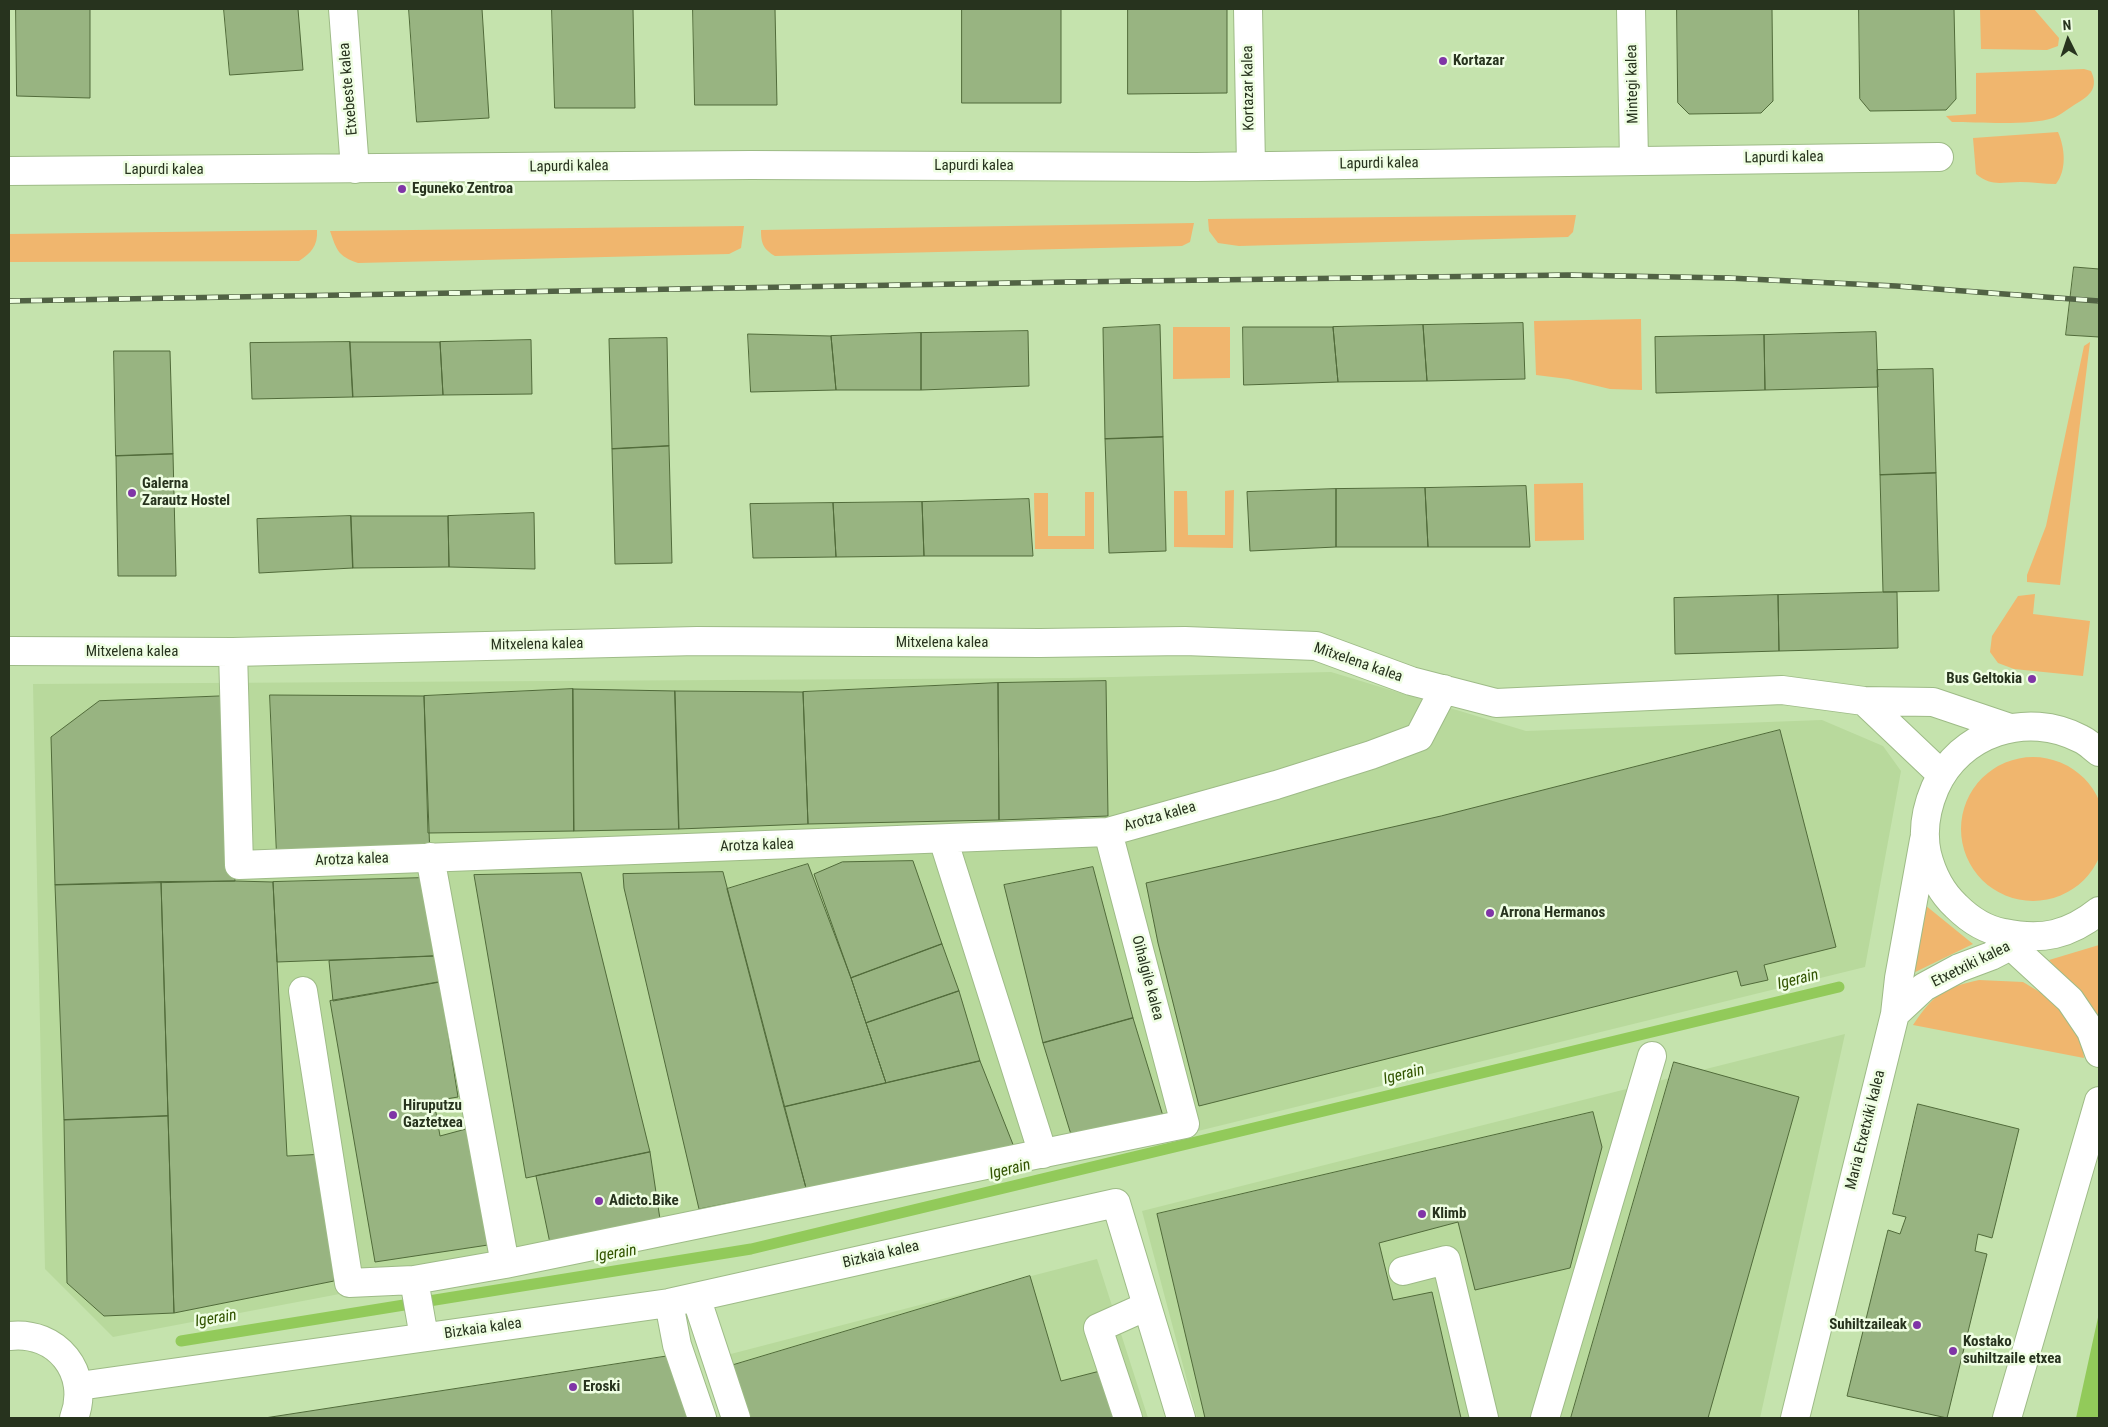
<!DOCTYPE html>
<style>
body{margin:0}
#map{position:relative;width:2108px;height:1427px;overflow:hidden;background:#c5e3ad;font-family:"Roboto Condensed",sans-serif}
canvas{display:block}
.frame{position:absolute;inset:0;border:10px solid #27331e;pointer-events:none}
.north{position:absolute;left:2043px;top:15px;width:50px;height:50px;-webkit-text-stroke:4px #effee3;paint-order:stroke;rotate:356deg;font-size:14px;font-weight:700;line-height:20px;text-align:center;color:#27331e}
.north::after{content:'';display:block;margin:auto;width:18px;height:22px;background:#27331e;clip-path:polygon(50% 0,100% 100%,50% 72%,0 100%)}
</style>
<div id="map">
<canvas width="2108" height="1427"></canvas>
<div class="frame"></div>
<div class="north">N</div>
</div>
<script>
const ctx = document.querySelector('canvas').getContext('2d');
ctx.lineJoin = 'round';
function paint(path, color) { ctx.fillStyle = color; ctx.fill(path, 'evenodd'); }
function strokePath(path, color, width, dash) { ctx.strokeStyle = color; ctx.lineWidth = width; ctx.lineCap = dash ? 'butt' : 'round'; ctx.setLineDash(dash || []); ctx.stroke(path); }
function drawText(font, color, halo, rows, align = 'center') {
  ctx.font = font + ' "Roboto Condensed",sans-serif'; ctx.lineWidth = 5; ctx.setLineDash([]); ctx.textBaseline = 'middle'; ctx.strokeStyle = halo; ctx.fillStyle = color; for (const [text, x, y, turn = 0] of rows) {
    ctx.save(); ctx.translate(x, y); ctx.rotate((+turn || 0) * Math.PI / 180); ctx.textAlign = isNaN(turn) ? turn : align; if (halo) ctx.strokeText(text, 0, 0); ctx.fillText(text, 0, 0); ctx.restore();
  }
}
paint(new Path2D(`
 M 1331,672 L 1526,731 L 1822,720 L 1883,746 L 1901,771 L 1865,967 L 1198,1131 L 113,1337 L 45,1269 L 33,684 L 1069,678 Z
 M 1845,1034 L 1760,1418 L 1197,1418 L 1142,1211 Z
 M 1097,1259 L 1148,1418 L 744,1418 L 723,1356 Z`), '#b8d99c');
paint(new Path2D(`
 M 1980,9 L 2034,9 L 2059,38 L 2058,46 L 2047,50 L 1981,49 Z
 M 2084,69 L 2091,71 C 2098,86 2092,94 2079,102 C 2070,107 2061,115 2053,118 C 2030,126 1977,122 1952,122 L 1946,116 L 1976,114 L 1976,73 Z
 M 2058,132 C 2065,148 2067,170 2056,184 C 2044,184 2032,182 2020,182 C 2001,182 1992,187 1976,174 L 1973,138 Z
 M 1576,215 L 1573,232 L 1568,237 L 1239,246 L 1218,243 L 1209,231 L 1208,219 Z
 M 1194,223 L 1190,242 L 1182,246 L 775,256 C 763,249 761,243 761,230 Z
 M 744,226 L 741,248 L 729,254 L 358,263 C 338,256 337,251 330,231 Z
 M 317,230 C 318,246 311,253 299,261 L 9,262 L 9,234 Z
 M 1641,319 L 1642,390 L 1610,389 L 1568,379 L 1536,375 L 1534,321 Z
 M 1173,327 L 1230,327 L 1230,378 L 1173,379 Z
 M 2090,342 L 2060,585 L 2027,582 L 2027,575 L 2046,526 L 2084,346 Z
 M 1583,483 L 1584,540 L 1535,541 L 1534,484 Z
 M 1234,490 L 1233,548 L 1174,547 L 1174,491 L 1187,491 L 1188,535 L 1225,535 L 1225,491 Z
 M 1085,492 L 1094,492 L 1094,549 L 1035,549 L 1034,493 L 1048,493 L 1048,536 L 1085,536 Z
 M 2035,594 L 2033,614 L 2090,621 L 2083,676 L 2014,669 L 1998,663 L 1990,652 L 1992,636 L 2018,596 Z
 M1961 829a72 72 0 1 1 144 0a72 72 0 1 1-144 0Z
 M 1925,905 L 1973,944 L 1905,977 Z
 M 2099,945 L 2099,1020 L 2049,960 Z
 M 1979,980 L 2023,982 L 2053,1000 L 2068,1012 L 2082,1042 L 2084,1058 L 1913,1025 C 1934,994 1943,988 1979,980 Z`), '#f0b66e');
paint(new Path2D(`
 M 2099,1313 L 2099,1418 L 2076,1418 Z`), '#92ca5a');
strokePath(new Path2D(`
 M 181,1341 L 751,1249 L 1839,987`), '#92ca5a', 11);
const building = new Path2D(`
 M 16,9 L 90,9 L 90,98 L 17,96 Z
 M 224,9 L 298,9 L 303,70 L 230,75 Z
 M 409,9 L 482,9 L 489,118 L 417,122 Z
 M 552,9 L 633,9 L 635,108 L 555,108 Z
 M 693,9 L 775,9 L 777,105 L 695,105 Z
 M 962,9 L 1061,9 L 1061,103 L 962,103 Z
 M 1128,9 L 1227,9 L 1227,93 L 1128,94 Z
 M 1677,9 L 1772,9 L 1773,101 L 1761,113 L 1689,114 L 1678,103 Z
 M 1859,9 L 1954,9 L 1956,99 L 1946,110 L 1870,111 L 1860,99 Z
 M 2074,267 L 2099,269 L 2099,337 L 2066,335 Z
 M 1523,323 L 1525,379 L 1427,381 L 1423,325 Z
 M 1160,325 L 1163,437 L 1105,439 L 1103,328 Z
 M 1423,325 L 1427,381 L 1338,382 L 1333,327 Z
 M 1243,327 L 1333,327 L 1338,382 L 1244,385 Z
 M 1028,331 L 1029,386 L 921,390 L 921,333 Z
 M 1876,332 L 1878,387 L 1765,390 L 1764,335 Z
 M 921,333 L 921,390 L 836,390 L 831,336 Z
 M 748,334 L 831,336 L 836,390 L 751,392 Z
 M 1764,335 L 1765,390 L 1656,393 L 1655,337 Z
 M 667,338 L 669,446 L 612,449 L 609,339 Z
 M 531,340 L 532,394 L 443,395 L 440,342 Z
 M 350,342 L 440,342 L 443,395 L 353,397 Z
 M 350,342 L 353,397 L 252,399 L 250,343 Z
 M 114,351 L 170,351 L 173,454 L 116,456 Z
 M 1933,369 L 1936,473 L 1880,475 L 1877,370 Z
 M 1163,437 L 1166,551 L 1109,553 L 1105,439 Z
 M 669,446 L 672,563 L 615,564 L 612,449 Z
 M 173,454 L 176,576 L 118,576 L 116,456 Z
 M 1936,473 L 1939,591 L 1883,592 L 1880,475 Z
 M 1526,486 L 1530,547 L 1428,547 L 1425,488 Z
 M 1425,488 L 1428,547 L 1336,547 L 1336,489 Z
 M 1336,489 L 1336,547 L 1250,551 L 1247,492 Z
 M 1029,499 L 1033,556 L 924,556 L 922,502 Z
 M 922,502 L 924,556 L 836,557 L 833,503 Z
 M 833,503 L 836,557 L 753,558 L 750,504 Z
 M 534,513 L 535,569 L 449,567 L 448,516 Z
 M 351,516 L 353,568 L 259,573 L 257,519 Z
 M 351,516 L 448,516 L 449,567 L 353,568 Z
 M 1883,592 L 1897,592 L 1898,648 L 1779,651 L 1778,595 Z
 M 1778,595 L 1779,651 L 1675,654 L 1674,598 Z
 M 1106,681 L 1108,816 L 999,820 L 998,683 Z
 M 998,683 L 999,820 L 808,824 L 803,692 Z
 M 573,689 L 574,831 L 428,833 L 424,696 Z
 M 573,689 L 675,691 L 679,829 L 574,831 Z
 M 675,691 L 803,692 L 808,824 L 679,829 Z
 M 270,695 L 424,696 L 430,857 L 277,856 Z
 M 229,696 L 235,881 L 55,885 L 51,737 L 99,701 Z
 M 1780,730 L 1836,947 L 1764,965 L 1768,980 L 1741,986 L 1737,971 L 1199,1106 L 1158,943 L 1146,883 L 1441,816 Z
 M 913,861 L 942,944 L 851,978 L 814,874 L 842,862 Z
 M 808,864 L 851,978 L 886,1083 L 784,1107 L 727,889 Z
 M 1093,867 L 1133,1018 L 1043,1043 L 1004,885 Z
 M 723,872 L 806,1188 L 699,1209 L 624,888 L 623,874 Z
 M 581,873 L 650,1152 L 526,1178 L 474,875 Z
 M 424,878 L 437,956 L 277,962 L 273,882 Z
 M 235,881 L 273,882 L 287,1156 L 325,1154 L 334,1281 L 174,1313 L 161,882 Z
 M 161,882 L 168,1116 L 64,1120 L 55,885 Z
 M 942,944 L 959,991 L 866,1023 L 851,978 Z
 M 437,956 L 440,982 L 333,1001 L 329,961 Z
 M 440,982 L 458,1097 L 434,1101 L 440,1136 L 466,1129 L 488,1245 L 375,1262 L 330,1001 Z
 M 959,991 L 980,1061 L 886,1083 L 866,1023 Z
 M 1133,1018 L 1163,1116 L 1073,1141 L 1043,1043 Z
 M 980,1061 L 1014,1147 L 806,1188 L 784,1107 Z
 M 1674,1062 L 1799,1097 L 1708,1418 L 1571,1418 Z
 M 1918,1104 L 2019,1129 L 1992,1238 L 1978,1234 L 1975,1251 L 1987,1254 L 1947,1418 L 1847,1396 L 1888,1230 L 1900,1234 L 1906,1217 L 1893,1214 Z
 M 1593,1112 L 1602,1147 L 1570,1268 L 1475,1290 L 1458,1222 L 1379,1243 L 1393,1300 L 1432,1292 L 1461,1418 L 1205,1418 L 1157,1214 Z
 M 168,1116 L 174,1313 L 104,1316 L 67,1283 L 64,1120 Z
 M 650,1152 L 661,1226 L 551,1248 L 536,1176 Z
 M 1030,1276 L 1061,1381 L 1100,1371 L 1116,1418 L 744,1418 L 727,1367 Z
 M 669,1356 L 690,1418 L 265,1418 Z`);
paint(building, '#98b481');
strokePath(building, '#516b3a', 1);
const minor = new Path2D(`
 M 343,9 L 355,169
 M 1248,9 L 1251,166
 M 1631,9 L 1634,160
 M 9,171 L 751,165 L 1196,167 L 1939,157
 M 9,651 L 233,652 L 697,641 L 1040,643 L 1185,641 L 1316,646 L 1411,681 L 1496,703 L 1782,690 L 1864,701 L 1933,702 L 2010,728
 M 233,652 L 239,865 L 1108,832 L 1276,785 L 1371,755 L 1419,737 L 1444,689
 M 1864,701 L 1941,774
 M 2099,752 C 2093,748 2088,742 2081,739 C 2027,710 1959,733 1935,788 C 1926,809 1922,831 1927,854 C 1932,874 1941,892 1956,906 C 1969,919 1986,930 2004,933 C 2042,941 2069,935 2099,911
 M 943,839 L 1043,1154
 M 430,857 L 505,1264
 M 1996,932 L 2070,1000 L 2091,1031 L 2099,1053
 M 303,991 L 349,1283 L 414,1280 L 505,1264 L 1185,1124 L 1108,832
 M 1895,1014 L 1924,987 L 1959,968 L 1991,956 L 2026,938
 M 1403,1271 L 1446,1260 L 1484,1418
 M 414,1280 L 424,1337
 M 696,1297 L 736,1418
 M 669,1303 L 677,1345 L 702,1418
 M 9,1336 C 57,1330 91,1373 74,1418
 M 79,1386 L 669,1303 L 1116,1203 L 1181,1418
 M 1128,1418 L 1098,1328 L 1147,1306
 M 1545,1418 L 1652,1056
 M 1795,1418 L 1895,1014 L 1899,978 L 1924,840
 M 2007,1418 L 2099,1101`);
strokePath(minor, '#9ebb87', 30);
strokePath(minor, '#fff', 28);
const rail = new Path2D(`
 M 9,301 L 1068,282 L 1568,275 L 1728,278 L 1896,286 L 2099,301`);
strokePath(rail, '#516244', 5.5);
strokePath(rail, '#effee3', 4, [11]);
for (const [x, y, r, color] of [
 [1443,61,5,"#8035a7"],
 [402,189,5,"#8035a7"],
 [132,493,5,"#8035a7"],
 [2032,679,5,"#8035a7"],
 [1490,913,5,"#8035a7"],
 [393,1115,5,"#8035a7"],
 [599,1201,5,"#8035a7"],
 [1422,1214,5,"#8035a7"],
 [1917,1325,5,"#8035a7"],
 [1953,1351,5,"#8035a7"],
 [573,1387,5,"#8035a7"]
]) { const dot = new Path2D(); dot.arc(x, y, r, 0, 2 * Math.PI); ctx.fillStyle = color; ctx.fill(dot); strokePath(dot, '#effee3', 2); }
drawText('bold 15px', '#27331e', '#effee3', [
 ["Kortazar",1453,61],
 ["Eguneko Zentroa",412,189],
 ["Galerna",142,484],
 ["Zarautz Hostel",142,501],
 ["Bus Geltokia",2022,679,"right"],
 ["Arrona Hermanos",1500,913],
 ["Hiruputzu",403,1106],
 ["Gaztetxea",403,1123],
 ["Adicto.Bike",609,1201],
 ["Klimb",1432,1214],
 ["Suhiltzaileak",1907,1325,"right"],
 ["Kostako",1963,1342],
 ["suhiltzaile etxea",1963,1359],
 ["Eroski",583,1387]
], 'left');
drawText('15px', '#27331e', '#effee3', [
 ["Mintegi kalea",1633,84,-91],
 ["Kortazar kalea",1249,88,-91],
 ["Etxebeste kalea",349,89,-95],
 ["Lapurdi kalea",1784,158,-1],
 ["Lapurdi kalea",1379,164,-1],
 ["Lapurdi kalea",974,166],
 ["Lapurdi kalea",569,167,-1],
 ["Lapurdi kalea",164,170],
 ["Mitxelena kalea",942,643],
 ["Mitxelena kalea",537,645,-1],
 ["Mitxelena kalea",132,652],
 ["Mitxelena kalea",1358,663,19],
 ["Arotza kalea",1160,817,-16],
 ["Arotza kalea",757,846,-2],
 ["Arotza kalea",352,860,-2],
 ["Etxetxiki kalea",1971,965,-26],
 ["Oihalgile kalea",1147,978,75],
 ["Maria Etxetxiki kalea",1866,1130,-76],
 ["Bizkaia kalea",881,1255,-13],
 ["Bizkaia kalea",483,1329,-8]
]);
drawText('italic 16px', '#325400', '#effee3', [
 ["Igerain",1798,980,-14],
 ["Igerain",1404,1075,-14],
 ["Igerain",1010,1170,-14],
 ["Igerain",616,1254,-9],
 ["Igerain",216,1319,-9]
]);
</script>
